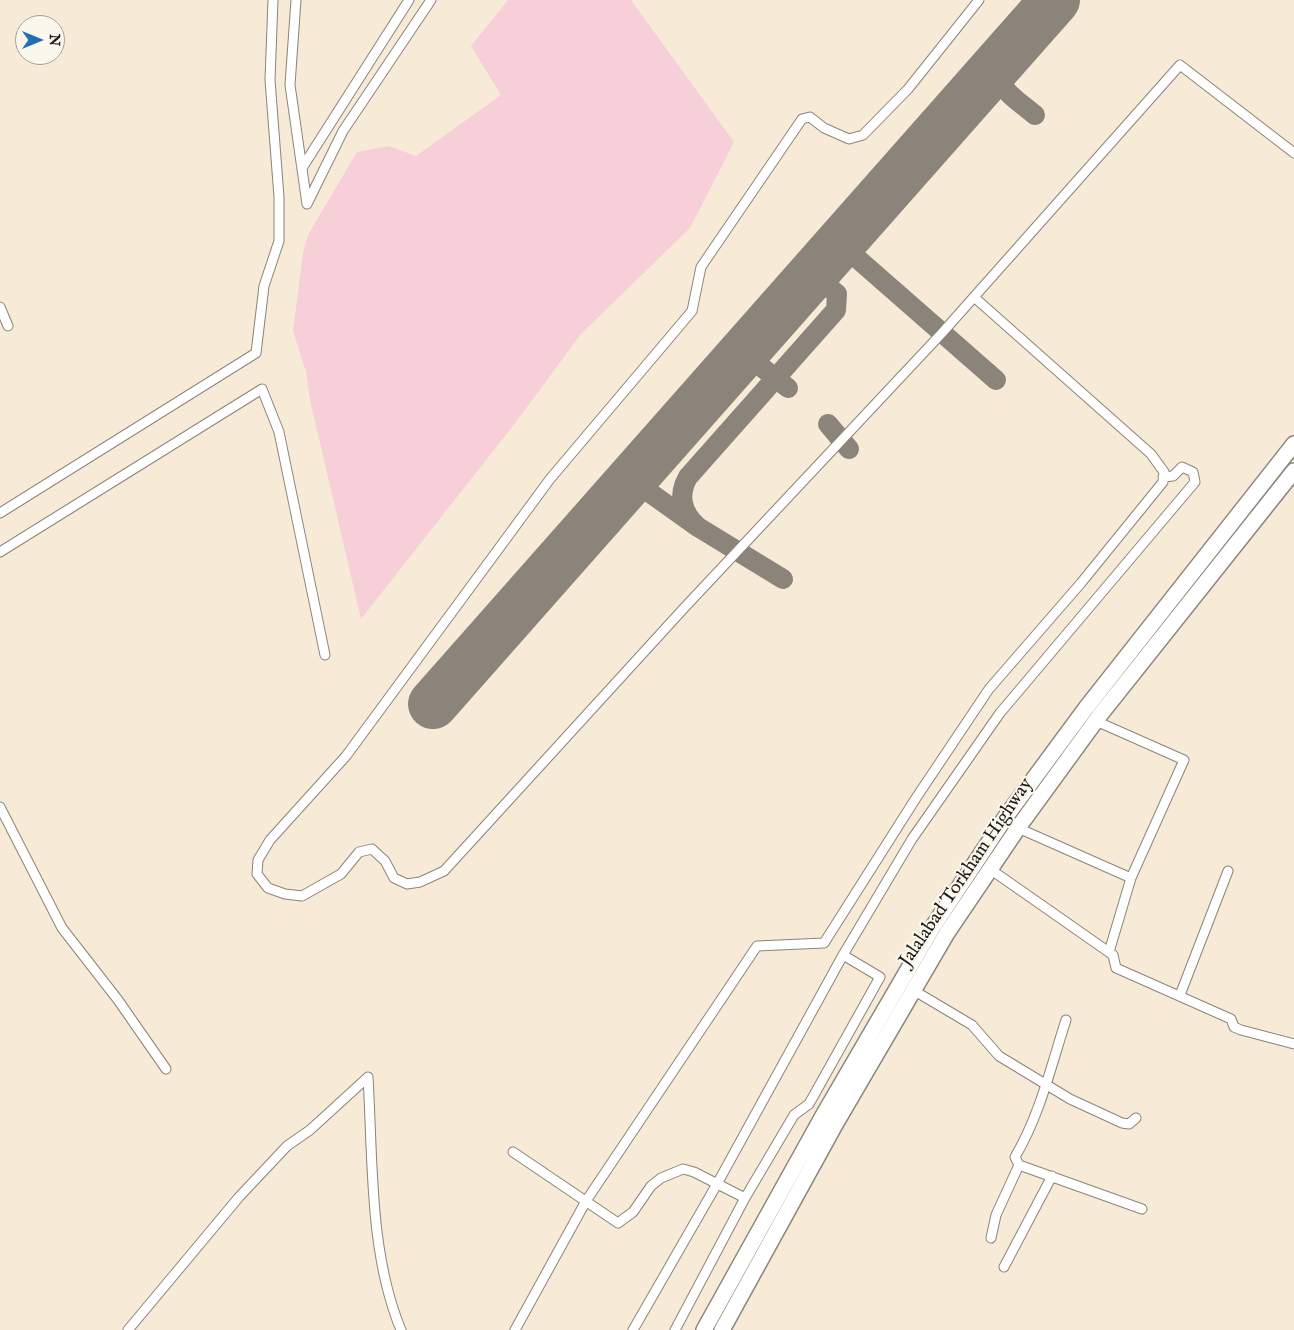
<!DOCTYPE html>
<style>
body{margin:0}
#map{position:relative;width:1294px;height:1330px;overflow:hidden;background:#f7ebd7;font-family:"IM FELL English",serif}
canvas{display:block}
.north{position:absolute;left:15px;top:15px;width:50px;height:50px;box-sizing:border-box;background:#fbf7ec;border:1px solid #a29f99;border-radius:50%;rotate:90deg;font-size:14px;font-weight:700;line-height:20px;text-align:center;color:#1c1c1c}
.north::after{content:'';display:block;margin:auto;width:18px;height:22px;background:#1f6fb2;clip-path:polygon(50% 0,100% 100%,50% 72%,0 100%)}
</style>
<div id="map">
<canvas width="1294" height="1330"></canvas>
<div class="north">N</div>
</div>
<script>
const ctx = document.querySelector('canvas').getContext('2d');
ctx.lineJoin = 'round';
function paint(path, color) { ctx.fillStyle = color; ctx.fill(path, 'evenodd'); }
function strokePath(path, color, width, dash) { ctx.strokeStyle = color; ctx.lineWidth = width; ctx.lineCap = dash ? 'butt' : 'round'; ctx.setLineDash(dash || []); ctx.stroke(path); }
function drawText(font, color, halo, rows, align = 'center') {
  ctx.font = font + ' "IM FELL English",serif'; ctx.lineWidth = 4.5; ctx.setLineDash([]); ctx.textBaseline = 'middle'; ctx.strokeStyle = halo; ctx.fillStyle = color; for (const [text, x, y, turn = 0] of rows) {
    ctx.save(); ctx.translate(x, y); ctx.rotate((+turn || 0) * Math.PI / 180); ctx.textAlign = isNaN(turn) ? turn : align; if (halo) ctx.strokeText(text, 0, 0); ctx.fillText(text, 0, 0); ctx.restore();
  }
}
paint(new Path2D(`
 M 508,0 L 631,0 L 734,142 L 690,228 L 581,334 L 516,422 L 361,619 L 310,400 L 306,372 L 293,331 L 303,253 L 308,235 L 357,152 L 389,146 L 416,156 L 501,95 L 471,46 Z`), '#f6cfd9');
strokePath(new Path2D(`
 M 1010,51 C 988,86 1009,93 1035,115
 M 961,106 C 977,92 983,81 1005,89
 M 852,229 L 846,243 L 851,253 L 996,380
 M 827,256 L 839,249 L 851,253
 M 750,344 L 750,358 L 788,388
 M 730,367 L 740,359 L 750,358
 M 828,424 L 849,449
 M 637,472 L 639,485 L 698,527 L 783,579
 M 620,491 L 632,485 L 641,487
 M 698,527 C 682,513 677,496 688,477 L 836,310 L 837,294 L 813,274`), '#8a847a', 20);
strokePath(new Path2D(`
 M 433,704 L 1055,0`), '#8a847a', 50);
const street = new Path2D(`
 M 296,0 L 290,85 L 307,204
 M 979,0 L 908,89 L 863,135 L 849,139 L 824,128 L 810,117 L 802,119 L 701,267 L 692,311 L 550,479 L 346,756 L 270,840 L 258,860 L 257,874 L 268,888 L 285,894 L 302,896 L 341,874 L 359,852 L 372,849 L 385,861 L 394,878 L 407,884 L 420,882 L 444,871 L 685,607 L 942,333 L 1180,65 L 1294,153
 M 302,168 L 409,0
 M 307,204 L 343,131 L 431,0
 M 0,307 L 8,326
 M 0,513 L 256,353 L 264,286 L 279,241 L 279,197 L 270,80 L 273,0
 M 0,552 L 262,389 L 279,432 L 325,655
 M 1096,721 L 1184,760 L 1131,878 L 1109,952
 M 0,807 L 62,928 L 118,1000 L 166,1069
 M 1018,828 L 1131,878
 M 990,869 L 1113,955 L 1116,968 L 1231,1019 L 1234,1027 L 1241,1030 L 1294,1044
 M 913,990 L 972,1025 L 999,1056 L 1070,1099 L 1122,1123 L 1129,1124 L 1136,1118
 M 1180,995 L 1228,871
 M 513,1152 L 618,1223 L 633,1212 L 651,1186 L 661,1178 L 683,1169 L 694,1172 L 745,1198 L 675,1330
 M 1019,1165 L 1142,1209
 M 745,1198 L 794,1115 L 809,1104 L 880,977 L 843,955 L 912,839 L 1000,713 L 1195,482 L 1193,472 L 1182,467 L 1173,476 L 1163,477
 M 991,1238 L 996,1215 L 1019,1165 L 1015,1157 C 1040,1115 1051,1066 1066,1020
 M 1004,1267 L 1052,1176
 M 128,1330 L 239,1197 L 287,1146 L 310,1130 L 368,1077 C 373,1160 369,1253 401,1330
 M 515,1330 L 586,1201 L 757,946 L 824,943 L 916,798 L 989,689 L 1081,583 L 1163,482 L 1164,472 L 1151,454 L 974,297
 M 633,1330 L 717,1184 L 843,955`);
const highway = new Path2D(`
 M 704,1330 L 824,1114 L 934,925 L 1007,815 L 1086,708 L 1294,444
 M 722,1330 L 836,1123 L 947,933 L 1020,825 L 1100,715 L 1294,471`);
strokePath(street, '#8a847a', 11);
strokePath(highway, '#8a847a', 18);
strokePath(street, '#fff', 9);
strokePath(highway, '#fff', 15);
drawText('19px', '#1c1c1c', '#fbf7ec', [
 ["Jalalabad Torkham Highway",967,873,-56]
]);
</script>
